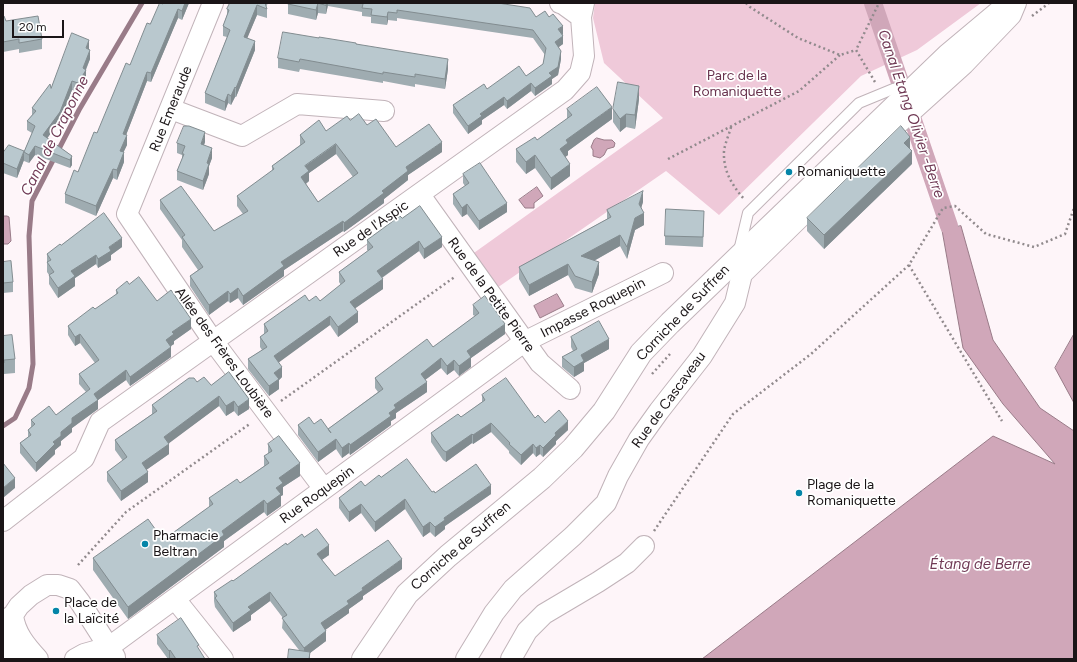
<!DOCTYPE html>
<meta charset="utf-8">
<style>
body{margin:0}
#map{position:relative;width:1077px;height:662px;overflow:hidden;background:#fef5f9;font-family:Figtree,sans-serif}
canvas{display:block}
.frame{position:absolute;inset:0;border:4px solid #1a1517;pointer-events:none}
.scale{position:absolute;left:12px;top:20px;width:52px;height:18px;box-sizing:border-box;border:2px solid #1a1517;border-top:0;padding-left:5px;font-size:12px;line-height:14px;white-space:nowrap;color:#1a1517;-webkit-text-stroke:3px #fff;paint-order:stroke}
</style>
<div id="map">
<canvas width="1077" height="662"></canvas>
<div class="frame"></div>
<div class="scale">20 m</div>
</div>
<script>
const ctx = document.querySelector('canvas').getContext('2d');
ctx.lineJoin = 'round';
function paint(path, color) { ctx.fillStyle = color; ctx.fill(path, 'evenodd'); }
function strokePath(path, color, width, dash) { ctx.strokeStyle = color; ctx.lineWidth = width; ctx.lineCap = dash ? 'butt' : 'round'; ctx.setLineDash(dash || []); ctx.stroke(path); }
function drawText(font, color, halo, rows, align = 'center') {
  ctx.font = font + ' Figtree,sans-serif'; ctx.lineWidth = 3.5; ctx.setLineDash([]); ctx.textBaseline = 'middle'; ctx.strokeStyle = halo; ctx.fillStyle = color; for (const [text, x, y, turn = 0] of rows) {
    ctx.save(); ctx.translate(x, y); ctx.rotate((+turn || 0) * Math.PI / 180); ctx.textAlign = isNaN(turn) ? turn : align; if (halo) ctx.strokeText(text, 0, 0); ctx.fillText(text, 0, 0); ctx.restore();
  }
}
paint(new Path2D(`
 M 595,3 L 981,3 L 917,50 L 861,76 L 719,215 L 666,171 L 494,290 L 471,255 L 663,118 L 604,63 L 593,18 Z`), '#efc9d9');
const water = new Path2D(`
 M 597,138 L 604,140 L 612,140 L 615,143 L 614,147 L 607,149 L 604,155 L 600,158 L 593,156 L 593,150 L 591,147 L 594,140 Z
 M 537,187 L 543,196 L 534,203 L 534,208 L 525,208 L 519,200 Z
 M 3,216 L 7,216 L 9,217 L 11,241 L 8,244 L 3,244 Z
 M 961,226 L 993,340 L 1040,408 L 1074,431 L 1074,659 L 702,659 L 993,436 L 1055,464 L 1003,404 L 963,348 L 942,230 Z
 M 557,294 L 564,306 L 540,318 L 534,306 Z
 M 1074,334 L 1074,403 L 1055,368 Z`);
paint(water, '#d0a7b9');
strokePath(water, '#997b88', 1);
strokePath(new Path2D(`
 M 3,426 L 15,418 L 29,388 L 33,364 L 29,236 L 32,201 L 79,110 L 142,3`), '#997b88', 5);
strokePath(new Path2D(`
 M 873,3 L 949,226`), '#d0a7b9', 18);
const lane = new Path2D(`
 M 739,251 L 748,213 L 859,103 L 893,89 L 911,87`);
const street = new Path2D(`
 M 213,3 L 127,214 L 213,341 L 324,489
 M 560,3 L 563,4 L 581,17
 M 171,109 L 242,136 L 297,104 L 384,111
 M 420,195 L 540,363 L 570,389
 M 742,274 L 872,147 L 964,64 L 1011,15 L 1016,3
 M 3,521 L 84,458 L 100,422 L 565,90 L 580,73 L 584,56 L 581,17 L 584,3
 M 175,599 L 223,659
 M 13,615 C 15,633 26,646 38,659
 M 3,628 L 7,619 L 13,615 L 19,606 L 31,595 L 47,585 L 58,585 L 70,589 L 80,602 L 115,657
 M 3,642 L 17,659
 M 75,659 L 84,654 L 109,647 L 524,342 L 663,273
 M 466,659 L 494,613 L 513,589 L 573,536 L 606,503 L 618,476 L 639,439 L 659,411 L 702,356 L 735,303 L 742,274 L 738,257
 M 511,659 L 527,631 L 544,614 L 598,582 L 627,563 L 644,546`);
const secondary = new Path2D(`
 M 363,659 L 407,594 L 448,556 L 542,478 L 573,448 L 604,411 L 641,353 L 670,323 L 948,55 L 1010,3`);
strokePath(lane, '#c1b3b9', 12);
strokePath(street, '#c1b3b9', 22);
strokePath(secondary, '#c1b3b9', 24);
strokePath(new Path2D(`
 M 746,3 L 750,7 L 798,38 L 840,55 L 856,50
 M 1032,16 L 1049,3
 M 875,82 L 856,50 L 879,3
 M 731,127 C 729,135 725,143 724,151 C 723,171 732,185 744,199
 M 668,159 L 799,91 L 840,55
 M 909,265 L 1002,421
 M 652,374 L 670,354
 M 281,401 L 456,276
 M 654,531 L 733,414 L 811,354 L 909,265 L 943,208 L 955,206 L 986,234 L 1034,247 L 1065,234 L 1074,208
 M 78,565 L 126,512 L 251,423`), '#918a8d', 2.5, [2, 3]);
strokePath(lane, '#fff', 10);
strokePath(street, '#fff', 20);
strokePath(secondary, '#fff', 22);
paint(new Path2D(`
 M 163,3 L 189,3 L 182,20 L 178,18 L 174,27 L 151,82 L 147,81 L 126,135 L 127,145 L 123,152 L 124,162 L 117,180 L 113,178 L 96,216 L 65,203 L 65,194 L 78,172 L 150,24 Z
 M 230,3 L 268,3 L 266,7 L 267,9 L 267,18 L 257,15 L 247,38 L 255,50 L 236,97 L 235,97 L 231,105 L 228,103 L 225,111 L 205,103 L 205,93 L 227,37 L 223,36 L 223,26 L 227,15 L 227,9 Z
 M 288,3 L 498,3 L 536,17 L 563,34 L 563,44 L 558,47 L 561,59 L 558,75 L 552,79 L 552,84 L 535,96 L 531,91 L 507,109 L 504,105 L 482,120 L 482,124 L 468,134 L 453,113 L 453,105 L 487,89 L 526,76 L 543,64 L 545,55 L 533,38 L 397,18 L 397,21 L 388,20 L 387,25 L 371,23 L 371,17 L 362,16 L 362,12 L 328,6 L 328,5 L 326,14 L 318,13 L 316,20 L 288,14 Z
 M 3,16 L 6,21 L 42,39 L 42,49 L 19,53 L 19,49 L 3,52 Z
 M 356,44 L 448,69 L 445,89 L 415,84 L 415,87 L 383,81 L 383,83 L 300,69 L 299,72 L 278,68 L 278,58 Z
 M 89,49 L 90,59 L 86,70 L 86,79 L 78,92 L 72,90 L 60,121 L 47,138 L 72,156 L 72,165 L 70,168 L 35,155 L 29,163 L 24,161 L 24,152 L 32,133 L 27,130 L 27,121 L 32,115 L 32,108 L 51,88 Z
 M 639,99 L 635,129 L 626,127 L 620,132 L 613,122 L 613,109 Z
 M 567,109 L 612,119 L 568,151 L 568,155 L 565,157 L 570,176 L 551,190 L 535,168 L 526,174 L 516,162 L 516,149 L 537,140 L 567,119 Z
 M 350,120 L 367,125 L 396,147 L 442,152 L 408,175 L 408,180 L 384,199 L 384,203 L 344,232 L 343,231 L 284,270 L 284,276 L 243,305 L 238,298 L 230,303 L 228,301 L 209,315 L 190,286 L 190,276 L 198,270 L 182,247 L 182,240 L 160,209 L 160,200 L 214,231 L 243,214 L 237,206 L 237,196 L 272,171 L 272,166 L 300,145 L 300,135 L 326,131 ZM 336,154 L 353,177 L 318,202 L 306,184 L 309,181 L 309,173 Z
 M 205,142 L 204,145 L 212,158 L 209,166 L 209,174 L 203,190 L 177,180 L 177,171 L 182,159 L 182,155 L 177,153 L 177,143 Z
 M 3,153 L 24,160 L 17,178 L 3,173 Z
 M 912,164 L 824,249 L 807,231 L 807,218 Z
 M 463,174 L 507,212 L 479,230 L 467,214 L 462,217 L 453,204 L 453,194 L 465,186 L 463,183 Z
 M 643,202 L 641,208 L 644,225 L 635,230 L 627,259 L 620,246 L 594,261 L 599,274 L 592,293 L 575,288 L 568,275 L 529,296 L 519,279 L 519,267 L 607,219 L 607,210 Z
 M 402,218 L 442,247 L 424,259 L 419,251 L 382,278 L 383,289 L 355,308 L 358,322 L 338,337 L 330,325 L 278,362 L 282,377 L 279,380 L 279,389 L 269,396 L 248,369 L 248,359 L 262,350 L 260,347 L 260,337 L 264,334 L 264,324 L 309,301 L 320,301 L 341,285 L 339,282 L 339,272 L 368,251 L 367,250 L 367,240 Z
 M 704,220 L 703,247 L 665,245 L 665,236 Z
 M 61,245 L 122,247 L 111,255 L 111,260 L 98,268 L 96,264 L 75,278 L 75,286 L 58,298 L 49,284 L 49,275 L 47,272 L 47,254 Z
 M 3,262 L 13,282 L 13,292 L 3,293 Z
 M 129,284 L 157,301 L 191,329 L 174,341 L 174,344 L 171,346 L 171,357 L 130,386 L 126,380 L 98,400 L 98,409 L 72,428 L 72,432 L 61,441 L 61,445 L 55,450 L 55,454 L 36,472 L 20,453 L 20,443 L 28,437 L 28,430 L 31,427 L 31,420 L 56,415 L 86,392 L 79,384 L 79,374 L 95,363 L 80,343 L 75,346 L 68,335 L 68,326 L 95,309 L 116,295 L 116,290 Z
 M 473,305 L 505,334 L 471,358 L 471,367 L 459,376 L 454,370 L 447,375 L 441,368 L 425,380 L 427,392 L 396,413 L 396,418 L 391,421 L 391,425 L 350,455 L 349,453 L 342,458 L 336,449 L 318,462 L 298,435 L 298,425 L 314,424 L 328,429 L 378,392 L 375,388 L 375,378 L 433,347 L 475,316 L 473,315 Z
 M 3,336 L 15,359 L 15,373 L 4,374 L 4,377 L 3,378 Z
 M 571,337 L 609,349 L 584,363 L 584,371 L 574,377 L 562,367 L 562,357 L 573,351 L 571,347 Z
 M 197,382 L 211,385 L 249,409 L 238,416 L 234,411 L 226,416 L 219,406 L 168,443 L 169,454 L 146,470 L 148,482 L 121,501 L 107,481 L 107,472 L 123,461 L 115,450 L 115,440 L 152,414 L 152,405 Z
 M 482,395 L 545,423 L 568,430 L 556,441 L 556,444 L 543,457 L 540,454 L 536,457 L 533,453 L 521,465 L 509,453 L 509,451 L 491,432 L 473,444 L 472,443 L 446,462 L 443,460 L 431,442 L 431,433 L 461,417 L 482,402 Z
 M 268,444 L 300,476 L 283,487 L 283,495 L 281,496 L 281,506 L 267,516 L 264,512 L 224,541 L 224,547 L 128,619 L 93,570 L 93,558 L 163,540 L 209,507 L 209,498 L 240,483 L 264,466 L 264,456 L 268,454 Z
 M 381,477 L 435,493 L 491,494 L 445,526 L 445,529 L 435,537 L 430,532 L 423,537 L 405,509 L 375,532 L 361,513 L 349,522 L 339,508 L 339,498 L 365,486 Z
 M 304,537 L 329,555 L 322,560 L 335,576 L 402,569 L 363,596 L 363,599 L 349,609 L 349,613 L 325,630 L 326,641 L 310,653 L 310,659 L 299,650 L 282,628 L 283,618 L 270,601 L 251,615 L 251,620 L 233,632 L 215,607 L 214,601 L 214,592 L 233,581 L 287,545 Z
 M 157,635 L 205,659 L 168,659 L 157,644 Z`), '#9facb1');
paint(new Path2D(`
 M 185,3 L 189,3 L 182,20 L 182,11 Z
 M 318,3 L 318,13 L 316,20 L 316,10 Z
 M 326,3 L 328,3 L 328,5 L 326,14 Z
 M 257,5 L 257,15 L 244,46 L 244,37 Z
 M 178,9 L 178,18 L 151,82 L 151,73 Z
 M 388,12 L 388,20 L 387,25 L 387,17 Z
 M 563,26 L 563,34 L 558,37 L 558,29 Z
 M 563,36 L 563,44 L 555,50 L 555,42 Z
 M 89,40 L 89,49 L 86,57 L 86,48 Z
 M 255,41 L 255,50 L 236,97 L 236,88 Z
 M 90,50 L 90,59 L 85,71 L 86,70 L 86,79 L 78,92 L 78,83 L 83,68 Z
 M 561,51 L 561,59 L 558,75 L 552,79 L 552,84 L 535,96 L 535,88 L 549,73 Z
 M 448,59 L 448,69 L 445,89 L 445,79 Z
 M 147,72 L 147,81 L 123,143 L 123,134 Z
 M 72,81 L 72,90 L 60,121 L 43,144 L 43,135 Z
 M 531,83 L 531,91 L 507,109 L 507,101 Z
 M 639,86 L 639,99 L 635,129 L 635,115 Z
 M 235,87 L 235,97 L 231,105 L 231,96 Z
 M 228,94 L 228,103 L 225,111 L 225,102 Z
 M 504,97 L 504,105 L 482,120 L 482,124 L 468,134 L 468,126 L 480,114 Z
 M 612,107 L 612,119 L 568,151 L 568,155 L 560,161 L 560,149 L 566,140 Z
 M 626,114 L 626,127 L 620,132 L 620,119 Z
 M 205,132 L 205,142 L 201,153 L 201,144 Z
 M 127,135 L 127,145 L 120,160 L 120,151 Z
 M 910,137 L 910,150 L 904,143 Z
 M 442,142 L 442,152 L 408,175 L 408,180 L 384,199 L 384,203 L 344,232 L 344,223 L 382,191 L 406,167 Z
 M 336,144 L 336,154 L 309,173 L 309,181 L 301,187 L 301,177 L 305,166 Z
 M 35,146 L 35,155 L 29,163 L 29,155 Z
 M 212,148 L 212,158 L 209,166 L 209,174 L 203,190 L 203,181 L 207,163 Z
 M 24,151 L 24,160 L 17,178 L 17,169 Z
 M 912,151 L 912,164 L 824,249 L 824,235 Z
 M 124,152 L 124,162 L 117,180 L 117,170 Z
 M 535,155 L 535,168 L 526,174 L 526,162 Z
 M 72,156 L 72,165 L 70,168 L 70,160 Z
 M 570,164 L 570,176 L 551,190 L 551,178 Z
 M 113,169 L 113,178 L 96,216 L 96,206 Z
 M 643,191 L 643,202 L 639,215 L 639,204 Z
 M 507,203 L 507,212 L 479,230 L 479,221 Z
 M 467,204 L 467,214 L 462,217 L 462,208 Z
 M 644,213 L 644,225 L 635,230 L 627,259 L 627,247 L 635,218 Z
 M 343,221 L 343,231 L 284,270 L 284,276 L 243,305 L 243,296 L 281,262 Z
 M 620,235 L 620,246 L 581,268 L 581,256 Z
 M 442,237 L 442,247 L 424,259 L 424,249 Z
 M 122,238 L 122,247 L 111,255 L 111,260 L 98,268 L 98,259 L 109,247 Z
 M 419,241 L 419,251 L 377,281 L 377,271 Z
 M 96,255 L 96,264 L 75,278 L 75,286 L 58,298 L 58,288 L 71,271 Z
 M 599,262 L 599,274 L 592,293 L 592,282 Z
 M 568,264 L 568,275 L 529,296 L 529,285 Z
 M 383,279 L 383,289 L 350,312 L 350,302 Z
 M 238,288 L 238,298 L 230,303 L 230,294 Z
 M 228,291 L 228,301 L 209,315 L 209,305 Z
 M 358,312 L 358,322 L 338,337 L 338,327 Z
 M 330,316 L 330,325 L 274,366 L 274,356 Z
 M 191,319 L 191,329 L 174,341 L 174,344 L 166,349 L 166,340 L 172,332 Z
 M 505,324 L 505,334 L 471,358 L 471,367 L 459,376 L 459,366 L 467,351 Z
 M 80,334 L 80,343 L 75,346 L 75,337 Z
 M 609,339 L 609,349 L 584,363 L 584,371 L 574,377 L 574,367 L 581,355 Z
 M 171,347 L 171,357 L 130,386 L 130,377 Z
 M 441,358 L 441,368 L 421,383 L 421,374 Z
 M 454,360 L 454,370 L 447,375 L 447,366 Z
 M 282,367 L 282,377 L 279,380 L 279,389 L 269,396 L 269,386 L 274,373 Z
 M 126,370 L 126,380 L 98,400 L 98,409 L 72,428 L 72,432 L 61,441 L 61,445 L 55,450 L 55,454 L 36,472 L 36,463 L 53,442 L 72,418 L 94,394 Z
 M 427,382 L 427,392 L 396,413 L 396,418 L 391,421 L 391,425 L 350,455 L 350,445 L 389,413 L 394,405 Z
 M 219,396 L 219,406 L 164,447 L 164,437 Z
 M 249,399 L 249,409 L 238,416 L 238,407 Z
 M 234,401 L 234,411 L 226,416 L 226,406 Z
 M 568,421 L 568,430 L 556,441 L 556,444 L 543,457 L 543,448 L 555,433 Z
 M 491,423 L 491,432 L 473,444 L 473,435 Z
 M 472,434 L 472,443 L 446,462 L 446,452 Z
 M 336,439 L 336,449 L 318,462 L 318,452 Z
 M 349,443 L 349,453 L 342,458 L 342,448 Z
 M 169,444 L 169,454 L 142,473 L 142,463 Z
 M 533,444 L 533,453 L 521,465 L 521,455 Z
 M 540,445 L 540,454 L 536,457 L 536,448 Z
 M 300,463 L 300,476 L 283,487 L 283,495 L 281,496 L 281,506 L 267,516 L 267,504 L 276,488 L 279,478 Z
 M 148,472 L 148,482 L 121,501 L 121,491 Z
 M 15,478 L 15,488 L 3,498 L 3,488 Z
 M 491,485 L 491,494 L 445,526 L 445,529 L 435,537 L 435,527 L 444,518 Z
 M 405,499 L 405,509 L 375,532 L 375,522 Z
 M 264,500 L 264,512 L 224,541 L 224,547 L 128,619 L 128,607 L 222,531 Z
 M 361,504 L 361,513 L 349,522 L 349,512 Z
 M 430,522 L 430,532 L 423,537 L 423,527 Z
 M 329,545 L 329,555 L 317,563 L 317,554 Z
 M 402,559 L 402,569 L 363,596 L 363,599 L 349,609 L 349,613 L 321,633 L 321,623 L 347,601 L 362,588 Z
 M 270,592 L 270,601 L 251,615 L 251,620 L 233,632 L 233,623 L 248,607 Z
 M 326,631 L 326,641 L 310,653 L 310,659 L 304,657 L 304,648 Z
 M 170,650 L 170,659 L 169,659 L 169,651 Z`), '#828c90');
const building = new Path2D(`
 M 160,3 L 163,4 L 163,3 L 185,3 L 182,11 L 178,9 L 151,73 L 147,72 L 123,134 L 127,135 L 120,151 L 124,152 L 117,170 L 113,169 L 96,206 L 65,194 L 74,170 L 78,172 L 94,132 L 97,133 L 126,63 L 130,65 L 147,23 L 150,24 Z
 M 230,3 L 265,3 L 267,9 L 257,5 L 244,37 L 255,41 L 236,88 L 235,87 L 231,96 L 228,94 L 225,102 L 205,93 L 230,30 L 223,26 L 229,10 L 227,9 Z
 M 288,3 L 318,3 L 316,10 L 288,4 Z
 M 318,3 L 326,3 L 326,5 Z
 M 356,3 L 498,3 L 530,8 L 536,17 L 545,11 L 549,17 L 553,14 L 563,26 L 558,29 L 563,36 L 555,42 L 561,51 L 558,67 L 549,73 L 552,76 L 535,88 L 531,83 L 507,101 L 504,97 L 480,114 L 482,116 L 468,126 L 453,105 L 484,84 L 487,89 L 519,66 L 526,76 L 543,64 L 546,48 L 533,30 L 397,10 L 397,13 L 388,12 L 387,17 L 371,15 L 372,9 L 362,8 L 363,4 Z
 M 3,16 L 4,16 L 6,21 L 38,16 L 42,39 L 19,43 L 19,39 L 3,42 Z
 M 283,32 L 319,38 L 319,37 L 356,43 L 356,44 L 448,59 L 445,79 L 415,74 L 415,77 L 383,72 L 383,74 L 300,59 L 299,62 L 278,58 Z
 M 72,33 L 89,40 L 86,48 L 90,50 L 83,68 L 86,70 L 78,83 L 72,81 L 60,112 L 43,135 L 72,156 L 70,160 L 35,146 L 29,155 L 24,152 L 35,126 L 27,121 L 36,111 L 32,108 L 50,84 L 51,88 Z
 M 618,82 L 639,86 L 635,115 L 626,114 L 620,119 L 613,109 Z
 M 597,87 L 612,107 L 566,140 L 568,143 L 560,149 L 570,164 L 551,178 L 535,155 L 526,162 L 516,149 L 535,137 L 537,140 L 572,115 L 567,109 Z
 M 359,114 L 367,125 L 376,119 L 396,147 L 429,124 L 442,142 L 406,167 L 408,171 L 382,191 L 384,193 L 344,223 L 343,221 L 281,262 L 284,266 L 243,296 L 238,288 L 230,294 L 228,291 L 209,305 L 190,276 L 203,267 L 182,237 L 185,235 L 160,200 L 181,186 L 214,231 L 248,211 L 237,196 L 274,169 L 272,166 L 305,142 L 300,135 L 319,120 L 326,131 L 347,116 L 350,120 ZM 336,144 L 358,173 L 318,202 L 301,177 L 309,171 L 305,166 Z
 M 184,126 L 189,126 L 205,132 L 201,144 L 212,148 L 207,163 L 209,164 L 203,181 L 177,171 L 184,154 L 182,154 L 185,146 L 177,143 Z
 M 901,126 L 910,137 L 904,143 L 912,151 L 824,235 L 807,218 Z
 M 9,145 L 24,151 L 17,169 L 3,163 L 3,153 Z
 M 480,163 L 507,203 L 479,221 L 467,204 L 462,208 L 453,194 L 469,183 L 463,174 Z
 M 643,191 L 639,204 L 644,213 L 635,218 L 627,247 L 620,235 L 581,256 L 599,262 L 592,282 L 575,276 L 568,264 L 529,285 L 519,267 L 611,217 L 607,210 Z
 M 420,206 L 442,237 L 424,249 L 419,241 L 377,271 L 383,279 L 350,302 L 358,312 L 338,327 L 330,316 L 274,356 L 282,367 L 274,373 L 279,379 L 269,386 L 248,359 L 267,347 L 260,337 L 268,331 L 264,324 L 305,295 L 309,301 L 316,296 L 320,301 L 345,281 L 339,272 L 373,247 L 367,240 L 400,216 L 402,218 Z
 M 666,209 L 704,211 L 703,237 L 665,236 Z
 M 104,213 L 122,238 L 109,247 L 111,251 L 98,259 L 96,255 L 71,271 L 75,276 L 58,288 L 49,275 L 54,272 L 47,262 L 51,260 L 47,254 L 60,244 L 61,245 Z
 M 11,261 L 13,282 L 3,283 L 3,262 Z
 M 139,277 L 157,301 L 171,290 L 191,319 L 172,332 L 174,334 L 166,340 L 171,347 L 130,377 L 126,370 L 94,394 L 98,400 L 72,418 L 72,423 L 61,432 L 61,436 L 53,442 L 55,444 L 36,463 L 20,443 L 31,435 L 28,430 L 35,424 L 31,420 L 49,406 L 56,415 L 90,389 L 79,374 L 99,360 L 80,334 L 75,337 L 68,326 L 93,307 L 95,309 L 118,293 L 116,290 L 127,281 L 129,284 Z
 M 485,296 L 505,324 L 467,351 L 471,357 L 459,366 L 454,360 L 447,366 L 441,358 L 421,374 L 427,382 L 394,405 L 396,408 L 389,413 L 391,416 L 350,445 L 349,443 L 342,448 L 336,439 L 318,452 L 298,425 L 309,417 L 314,424 L 321,419 L 331,433 L 328,429 L 383,389 L 375,378 L 427,339 L 433,347 L 479,313 L 473,305 Z
 M 599,321 L 609,339 L 581,355 L 584,361 L 574,367 L 562,357 L 577,349 L 571,337 Z
 M 12,335 L 15,359 L 4,360 L 4,363 L 3,363 L 3,336 Z
 M 229,372 L 249,399 L 238,407 L 234,401 L 226,406 L 219,396 L 164,437 L 169,444 L 142,463 L 148,472 L 121,491 L 107,472 L 127,457 L 115,440 L 157,411 L 152,405 L 189,378 L 194,378 L 197,382 L 204,377 L 211,385 Z
 M 506,378 L 535,418 L 538,415 L 545,423 L 559,410 L 568,421 L 555,433 L 556,435 L 543,448 L 540,445 L 536,448 L 533,444 L 521,455 L 509,444 L 510,443 L 491,423 L 473,435 L 472,434 L 446,452 L 443,450 L 431,433 L 458,414 L 461,417 L 485,400 L 482,395 Z
 M 279,436 L 300,463 L 279,478 L 283,483 L 276,488 L 281,494 L 267,504 L 264,500 L 222,531 L 224,535 L 128,607 L 93,558 L 148,519 L 163,540 L 213,504 L 209,498 L 237,479 L 240,483 L 269,463 L 264,456 L 272,451 L 268,444 Z
 M 407,459 L 432,492 L 434,491 L 435,493 L 476,464 L 491,485 L 444,518 L 445,520 L 435,527 L 430,522 L 423,527 L 405,499 L 375,522 L 361,504 L 349,512 L 339,498 L 361,481 L 365,486 L 379,475 L 381,477 Z
 M 3,463 L 15,478 L 3,488 Z
 M 317,529 L 329,545 L 317,554 L 335,576 L 388,540 L 402,559 L 362,588 L 363,590 L 347,601 L 349,604 L 321,623 L 326,631 L 304,648 L 282,618 L 287,615 L 270,592 L 248,607 L 251,610 L 233,623 L 215,598 L 217,596 L 214,592 L 232,580 L 233,581 L 286,543 L 287,545 L 302,534 L 304,537 Z
 M 181,618 L 199,645 L 197,646 L 205,659 L 176,659 L 170,650 L 169,651 L 157,635 Z
 M 289,649 L 310,652 L 309,659 L 288,659 Z`);
paint(building, '#b9c8ce');
strokePath(building, '#828c90', 1);
for (const [x, y, r, color] of [
 [789,172,4,"#0485a8"],
 [799,493,4,"#0485a8"],
 [145,544,4,"#0485a8"],
 [56,611,4,"#0485a8"]
]) { const dot = new Path2D(); dot.arc(x, y, r, 0, 2 * Math.PI); ctx.fillStyle = color; ctx.fill(dot); strokePath(dot, '#fff', 1.5); }
drawText('14px', '#68334e', '#fff', [
 ["Parc de la",737,76],
 ["Romaniquette",737,92]
]);
drawText('14px', '#1a1517', '#fff', [
 ["Rue Emeraude",171,109,-68],
 ["Rue de l'Aspic",371,229,-35],
 ["Rue de la Petite Pierre",491,295,54],
 ["Impasse Roquepin",593,308,-27],
 ["Corniche de Suffren",683,313,-46],
 ["Allée des Frères Loubière",224,353,54],
 ["Rue de Cascaveau",669,400,-54],
 ["Rue Roquepin",317,495,-36],
 ["Corniche de Suffren",461,546,-41]
]);
drawText('14px', '#1a1517', '#fff', [
 ["Romaniquette",797,172],
 ["Plage de la",807,485],
 ["Romaniquette",807,501],
 ["Pharmacie",153,536],
 ["Beltran",153,552],
 ["Place de",64,603],
 ["la Laïcité",64,619]
], 'left');
drawText('italic 15px', '#703a55', '#fff', [
 ["Canal Etang Olivier -Berre",911,114,71],
 ["Canal de Craponne",55,136,-63],
 ["Étang de Berre",980,565]
]);
</script>
